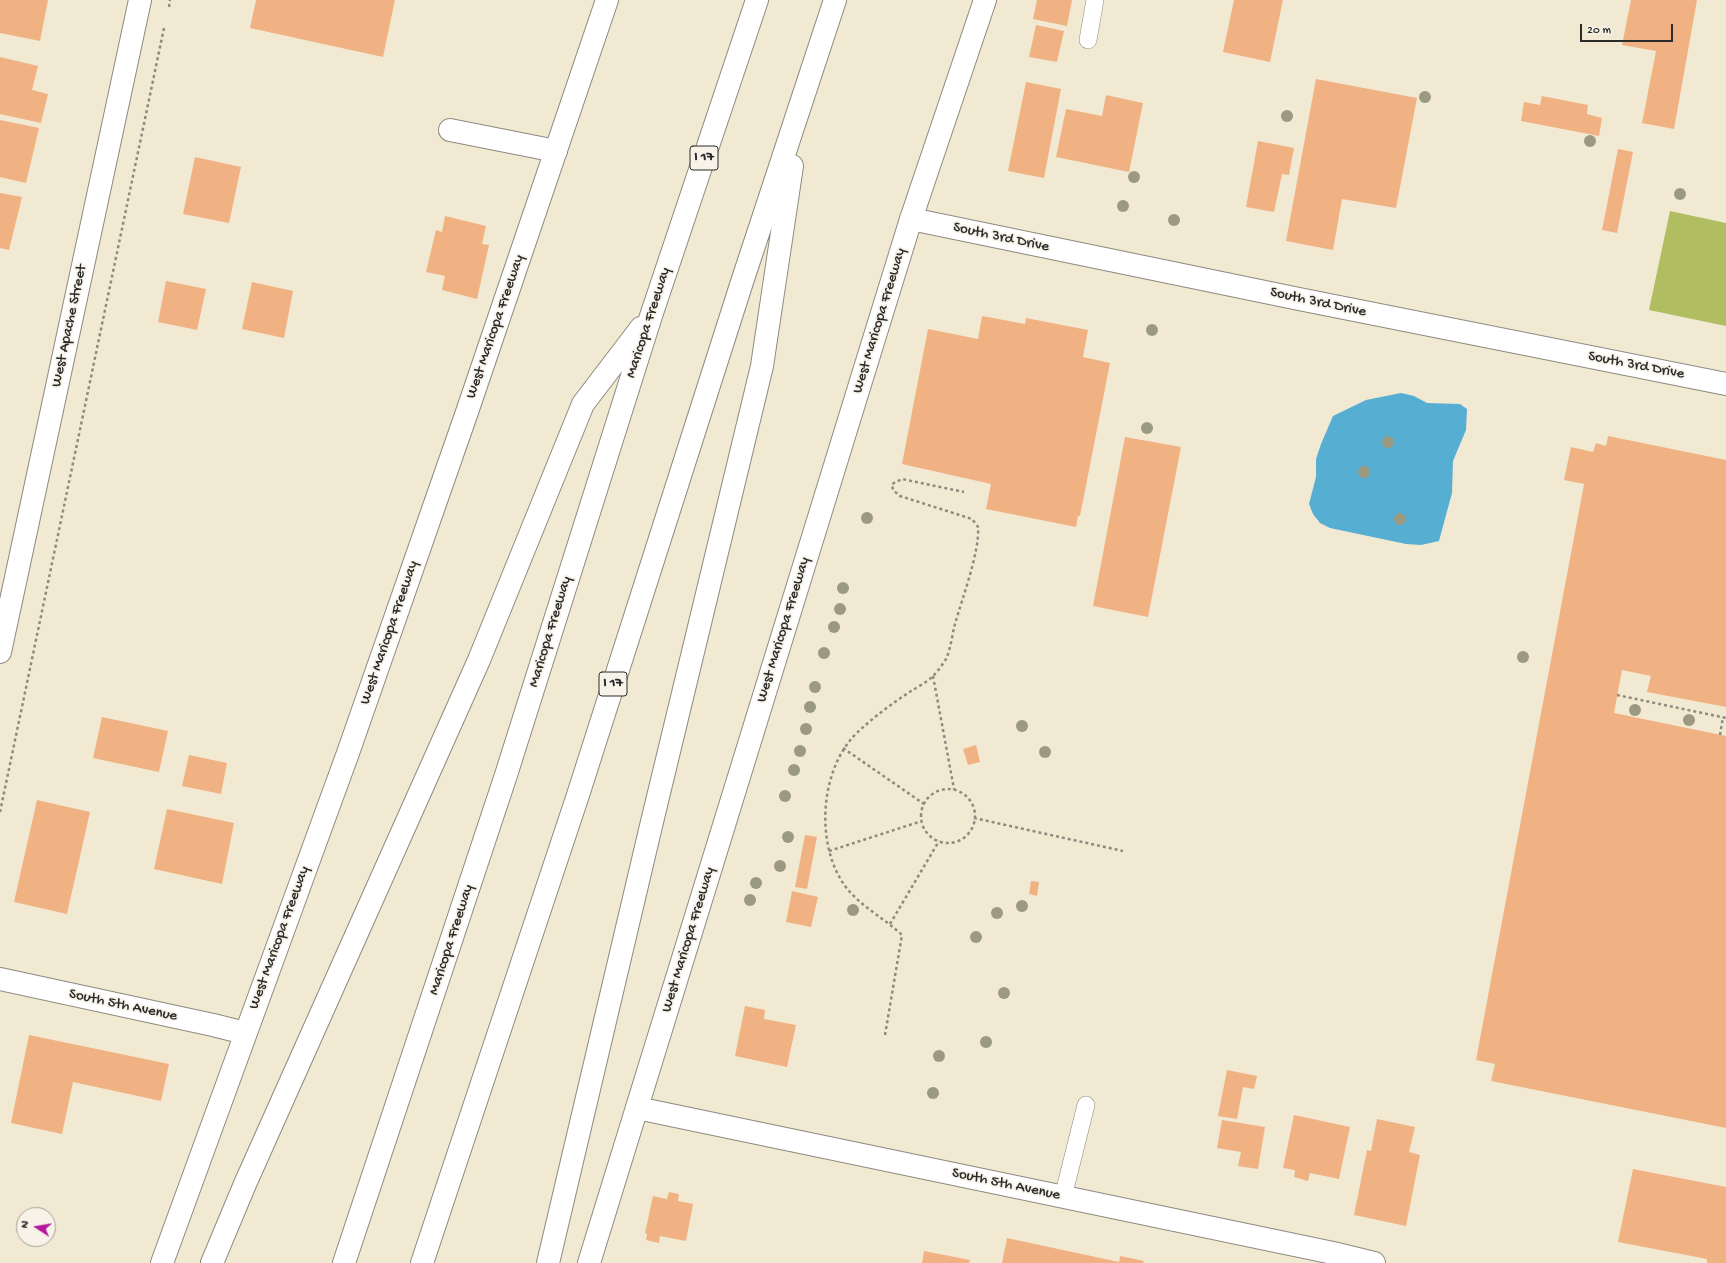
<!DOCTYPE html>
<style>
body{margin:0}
#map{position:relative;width:1726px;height:1263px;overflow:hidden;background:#f2e9d3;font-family:"Gochi Hand",sans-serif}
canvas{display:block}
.north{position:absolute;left:16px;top:1207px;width:40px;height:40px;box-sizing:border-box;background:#f7f3e8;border:1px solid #a5a39c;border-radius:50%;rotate:282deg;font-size:11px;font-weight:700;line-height:16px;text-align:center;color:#2b2b2b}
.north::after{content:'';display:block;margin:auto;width:14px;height:18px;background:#b5179e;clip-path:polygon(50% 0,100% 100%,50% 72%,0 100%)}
.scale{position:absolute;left:1580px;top:24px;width:93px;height:18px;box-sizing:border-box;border:2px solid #2b2b2b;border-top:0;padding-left:5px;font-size:12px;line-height:14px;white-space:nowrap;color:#2b2b2b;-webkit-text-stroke:3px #f7f3e8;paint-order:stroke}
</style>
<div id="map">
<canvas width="1726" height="1263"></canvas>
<div class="north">N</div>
<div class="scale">20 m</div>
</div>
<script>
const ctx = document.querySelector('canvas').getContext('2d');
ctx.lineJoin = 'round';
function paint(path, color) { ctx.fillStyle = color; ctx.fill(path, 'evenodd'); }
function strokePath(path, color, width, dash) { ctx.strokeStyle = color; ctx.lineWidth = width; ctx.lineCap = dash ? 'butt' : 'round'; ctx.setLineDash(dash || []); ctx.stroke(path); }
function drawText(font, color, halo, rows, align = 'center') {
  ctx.font = font + ' "Gochi Hand",sans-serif'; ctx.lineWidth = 3.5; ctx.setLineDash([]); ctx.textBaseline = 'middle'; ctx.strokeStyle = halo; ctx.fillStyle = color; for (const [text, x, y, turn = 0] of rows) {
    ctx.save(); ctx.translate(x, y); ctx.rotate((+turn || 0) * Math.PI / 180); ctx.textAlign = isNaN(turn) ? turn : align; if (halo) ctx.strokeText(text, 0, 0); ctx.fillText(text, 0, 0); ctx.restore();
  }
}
paint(new Path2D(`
 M 1670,211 L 1726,223 L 1726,326 L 1649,310 Z`), '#b0bd60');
paint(new Path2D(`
 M 1401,393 L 1414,396 L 1427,403 L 1460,404 L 1467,409 L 1466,430 L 1453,461 L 1452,493 L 1439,541 L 1421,545 L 1406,544 L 1330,528 L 1320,523 L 1313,514 L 1309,504 L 1316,477 L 1316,459 L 1321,444 L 1333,416 L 1366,400 Z`), '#56aed3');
paint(new Path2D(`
 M 0,0 L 48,0 L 40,41 L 0,33 Z
 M 256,0 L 395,0 L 383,57 L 250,28 Z
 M 1037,0 L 1072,0 L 1067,26 L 1033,19 Z
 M 1234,0 L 1283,0 L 1270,62 L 1223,52 Z
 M 1631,0 L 1697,0 L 1674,129 L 1642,123 L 1656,51 L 1622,45 Z
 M 1036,25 L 1064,31 L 1057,62 L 1029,57 Z
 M 0,57 L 38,66 L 32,90 L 48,94 L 41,123 L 0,114 Z
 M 1316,79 L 1417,98 L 1396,208 L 1342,199 L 1333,250 L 1286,241 Z
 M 1026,82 L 1061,89 L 1044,178 L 1008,171 Z
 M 1106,95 L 1143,103 L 1129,172 L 1056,157 L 1066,109 L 1102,116 Z
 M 1542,96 L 1588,105 L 1587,114 L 1602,118 L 1599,136 L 1521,121 L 1524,102 L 1540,105 Z
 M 0,120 L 39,128 L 26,183 L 0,177 Z
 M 1258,141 L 1294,148 L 1289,175 L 1282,174 L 1274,212 L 1246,207 Z
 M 1618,149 L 1633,152 L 1617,233 L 1602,230 Z
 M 195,157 L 241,167 L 229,223 L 183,214 Z
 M 0,193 L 22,197 L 9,250 L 0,248 Z
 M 445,216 L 486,226 L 482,244 L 489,245 L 477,299 L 442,290 L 445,276 L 426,272 L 436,230 L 442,232 Z
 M 166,281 L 206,289 L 197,330 L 158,322 Z
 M 252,282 L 293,291 L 284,338 L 242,329 Z
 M 982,316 L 1025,324 L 1026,318 L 1088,330 L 1083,357 L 1110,363 L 1080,516 L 1078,516 L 1076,527 L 986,509 L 991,484 L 902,464 L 928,329 L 978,339 Z
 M 1608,436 L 1726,460 L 1726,707 L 1647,692 L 1651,676 L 1622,670 L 1614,713 L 1726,736 L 1726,1128 L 1491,1081 L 1495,1064 L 1476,1060 L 1584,484 L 1564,480 L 1571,447 L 1593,452 L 1596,443 L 1606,446 Z
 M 1125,437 L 1181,447 L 1148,617 L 1093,606 Z
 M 102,717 L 168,731 L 159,772 L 93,758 Z
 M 976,745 L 980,762 L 968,765 L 963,749 Z
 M 189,755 L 227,763 L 221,794 L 182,786 Z
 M 37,800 L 90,812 L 67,914 L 14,902 Z
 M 167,809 L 234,823 L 222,884 L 154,869 Z
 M 805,835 L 817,837 L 807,889 L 795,887 Z
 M 1031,881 L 1039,882 L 1037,896 L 1029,894 Z
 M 792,891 L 818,897 L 811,927 L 786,922 Z
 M 745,1006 L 765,1010 L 764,1019 L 796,1025 L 787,1067 L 735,1056 Z
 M 29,1035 L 169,1064 L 161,1101 L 73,1082 L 62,1134 L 11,1123 Z
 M 1227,1070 L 1257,1076 L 1254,1089 L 1243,1087 L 1237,1119 L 1218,1116 Z
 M 1294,1115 L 1350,1127 L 1339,1179 L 1310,1173 L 1308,1181 L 1294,1177 L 1295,1170 L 1283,1168 Z
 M 1377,1119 L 1415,1127 L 1409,1152 L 1420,1155 L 1406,1226 L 1354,1215 L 1367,1150 L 1371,1151 Z
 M 1222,1120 L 1265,1127 L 1258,1169 L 1238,1166 L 1241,1152 L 1217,1148 Z
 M 1633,1169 L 1726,1187 L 1726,1263 L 1707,1263 L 1707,1259 L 1618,1242 Z
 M 669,1192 L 679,1194 L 678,1201 L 693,1204 L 686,1241 L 660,1236 L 659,1243 L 646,1240 L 647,1234 L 645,1233 L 653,1196 L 667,1199 Z
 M 1007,1238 L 1119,1262 L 1119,1263 L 1002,1263 Z
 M 924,1251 L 970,1260 L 969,1263 L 922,1263 Z
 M 1120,1256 L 1144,1261 L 1143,1263 L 1119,1263 Z`), '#f1b283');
const service = new Path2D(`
 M 1088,40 L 1095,0
 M 1063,1197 L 1086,1105`);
const minor = new Path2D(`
 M 450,130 L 556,151
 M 911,219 L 1299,299 L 1726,384
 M 0,652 L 140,0
 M 0,979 L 213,1025 L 245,1033
 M 637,1108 L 1333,1253 L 1374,1263`);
const secondary = new Path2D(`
 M 162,1263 L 348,753 L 467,412 L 607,0
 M 589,1263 L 911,219 L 985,0`);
const motorway = new Path2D(`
 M 212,1263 L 245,1184 L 479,660 L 583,404 L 641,328
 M 344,1263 L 506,775 L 651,316 L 757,0
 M 422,1263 L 578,795 L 742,282 L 835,0
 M 548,1263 L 651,826 L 762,366 L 792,166`);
strokePath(service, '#8e8a7f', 18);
strokePath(minor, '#8e8a7f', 24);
strokePath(secondary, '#8e8a7f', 24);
strokePath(motorway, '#8e8a7f', 24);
strokePath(new Path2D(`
 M 169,7 L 170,0
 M 933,676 L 954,789
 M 1617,695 L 1726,718
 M 1720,735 L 1723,717
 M 843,748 L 924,804
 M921 816a27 27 0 1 1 54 0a27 27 0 1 1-54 0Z
 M 0,812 L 164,28
 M 974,818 L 1123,851
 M 829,851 L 922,821
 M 890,924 L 939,841
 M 885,1035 L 902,935 C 884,918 860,906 845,886 C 814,843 820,765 860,730 C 875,716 893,703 911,691 C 918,687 927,682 933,676 C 937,672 943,664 946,659 C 951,648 952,635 955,624 C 962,599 980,551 978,527 L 972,519 L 900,496 L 893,490 L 892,484 L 902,479 L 964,492`), '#8e8a7f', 2.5, [3, 3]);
strokePath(service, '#fff', 17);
strokePath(minor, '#fff', 22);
strokePath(secondary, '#fff', 22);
strokePath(motorway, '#fff', 22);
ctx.fillStyle = '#9b997f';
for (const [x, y] of [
 [1425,97],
 [1287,116],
 [1590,141],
 [1134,177],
 [1680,194],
 [1123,206],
 [1174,220],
 [1152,330],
 [1147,428],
 [1388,442],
 [1364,472],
 [867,518],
 [1400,519],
 [843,588],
 [840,609],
 [834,627],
 [824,653],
 [1523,657],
 [815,687],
 [810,707],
 [1635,710],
 [1689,720],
 [1022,726],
 [806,729],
 [800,751],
 [1045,752],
 [794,770],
 [785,796],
 [788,837],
 [780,866],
 [756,883],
 [750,900],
 [1022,906],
 [853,910],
 [997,913],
 [976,937],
 [1004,993],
 [986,1042],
 [939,1056],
 [933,1093]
]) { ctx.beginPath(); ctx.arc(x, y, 6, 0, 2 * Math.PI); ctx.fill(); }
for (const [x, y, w] of [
 [704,158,28],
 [613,684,28]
]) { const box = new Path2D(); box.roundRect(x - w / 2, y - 12, w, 24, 3); ctx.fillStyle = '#f7f3e8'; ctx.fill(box); strokePath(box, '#2b2b2b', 1); }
drawText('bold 14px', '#2b2b2b', null, [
 ["I 17",704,158],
 ["I 17",613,684]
]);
drawText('15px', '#2b2b2b', '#f7f3e8', [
 ["South 3rd Drive",1001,238,12],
 ["South 3rd Drive",1318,303,12],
 ["West Maricopa Freeway",880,321,-73],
 ["Maricopa Freeway",649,323,-72],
 ["West Apache Street",70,326,-78],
 ["West Maricopa Freeway",496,327,-71],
 ["South 3rd Drive",1636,366,11],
 ["West Maricopa Freeway",784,630,-73],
 ["Maricopa Freeway",551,632,-73],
 ["West Maricopa Freeway",390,633,-71],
 ["West Maricopa Freeway",280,938,-70],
 ["Maricopa Freeway",452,940,-72],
 ["West Maricopa Freeway",689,940,-73],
 ["South 5th Avenue",123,1006,12],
 ["South 5th Avenue",1006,1185,12]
]);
</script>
